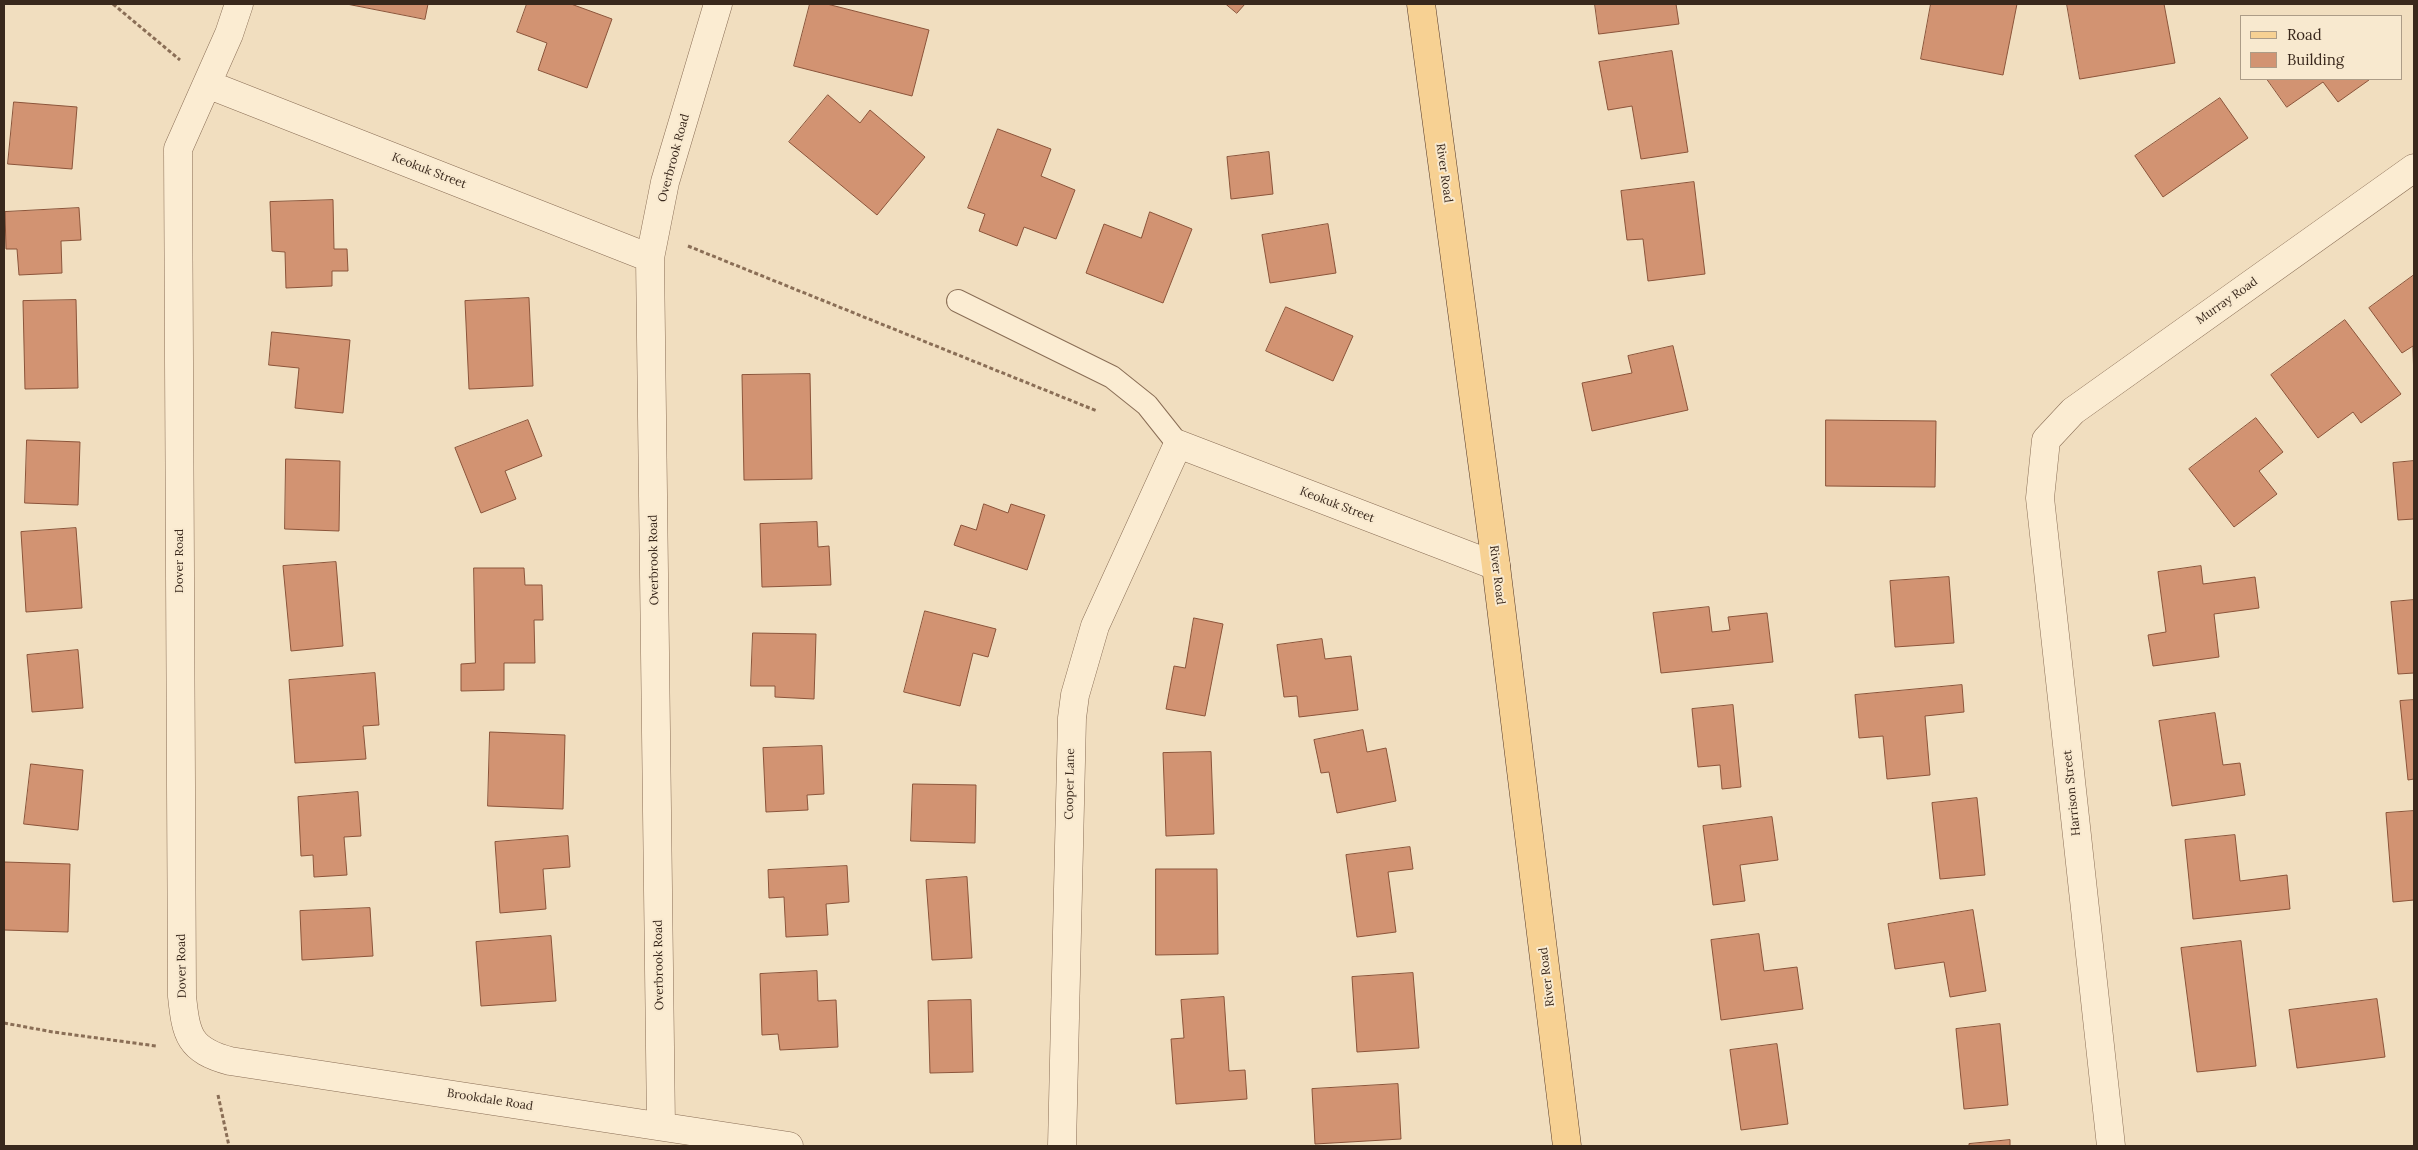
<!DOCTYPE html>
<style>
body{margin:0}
#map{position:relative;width:2418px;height:1150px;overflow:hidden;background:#f1debf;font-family:Lora,serif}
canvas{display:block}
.frame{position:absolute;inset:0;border:5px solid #39281c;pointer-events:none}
.legend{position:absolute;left:2240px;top:15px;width:162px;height:65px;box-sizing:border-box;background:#f8e9cf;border:1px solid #ac9c87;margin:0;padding:6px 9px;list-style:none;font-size:15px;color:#39281c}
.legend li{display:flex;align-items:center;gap:10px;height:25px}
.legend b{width:25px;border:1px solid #ac9c87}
</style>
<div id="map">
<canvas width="2418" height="1150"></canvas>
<div class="frame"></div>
<ul class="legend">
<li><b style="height:6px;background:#f7d193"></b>Road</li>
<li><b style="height:14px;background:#d29372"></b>Building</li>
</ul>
</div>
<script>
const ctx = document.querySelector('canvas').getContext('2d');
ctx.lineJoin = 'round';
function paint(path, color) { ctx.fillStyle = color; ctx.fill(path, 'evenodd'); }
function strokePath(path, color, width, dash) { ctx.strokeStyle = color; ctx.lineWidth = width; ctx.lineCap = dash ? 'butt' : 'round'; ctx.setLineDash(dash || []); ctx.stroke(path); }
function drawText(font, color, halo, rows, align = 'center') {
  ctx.font = font + ' Lora,serif'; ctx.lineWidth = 4; ctx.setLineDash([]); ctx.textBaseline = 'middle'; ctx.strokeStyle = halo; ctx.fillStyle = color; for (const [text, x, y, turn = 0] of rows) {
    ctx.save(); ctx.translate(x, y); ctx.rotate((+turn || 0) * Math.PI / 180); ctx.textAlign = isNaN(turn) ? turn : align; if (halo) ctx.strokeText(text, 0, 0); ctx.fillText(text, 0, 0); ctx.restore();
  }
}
const building = new Path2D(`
 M 347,4 L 428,4 L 425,19 Z
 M 527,4 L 571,4 L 612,19 L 587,88 L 538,70 L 547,43 L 517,32 Z
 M 810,4 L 827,4 L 929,30 L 912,96 L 794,66 Z
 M 1226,4 L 1245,4 L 1237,13 Z
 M 1595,4 L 1676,4 L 1679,24 L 1599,34 Z
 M 1931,4 L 2017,4 L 2003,75 L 1921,59 Z
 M 2067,4 L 2164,4 L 2175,63 L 2080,79 Z
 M 1672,51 L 1688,152 L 1641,159 L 1632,106 L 1608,110 L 1599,62 Z
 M 2267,79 L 2368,79 L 2369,80 L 2338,102 L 2323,82 L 2287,107 Z
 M 828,95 L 860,123 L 870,110 L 925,157 L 877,215 L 789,142 Z
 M 2220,98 L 2248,138 L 2163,197 L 2135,156 Z
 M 14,102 L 77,107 L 72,169 L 8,164 Z
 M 998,129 L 1051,149 L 1041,176 L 1075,190 L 1056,239 L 1024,227 L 1017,246 L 979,231 L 985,214 L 968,208 Z
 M 1269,152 L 1273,194 L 1231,199 L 1227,157 Z
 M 1694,182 L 1705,274 L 1648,281 L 1643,239 L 1627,240 L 1621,191 Z
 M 333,200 L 334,249 L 347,249 L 348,271 L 332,271 L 332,286 L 286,288 L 285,252 L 272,251 L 270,202 Z
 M 79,208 L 81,240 L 61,241 L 62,273 L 19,275 L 17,249 L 6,249 L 5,212 Z
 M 1150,212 L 1192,229 L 1163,303 L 1086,273 L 1104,224 L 1141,238 Z
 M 1328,224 L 1336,273 L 1270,283 L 1262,235 Z
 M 2414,275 L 2414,384 L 2413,346 L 2402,353 L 2369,308 Z
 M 529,298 L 533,386 L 469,389 L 465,301 Z
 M 76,300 L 78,388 L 25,389 L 23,301 Z
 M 1286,307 L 1353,336 L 1333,381 L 1266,351 Z
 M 2345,320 L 2401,394 L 2361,423 L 2353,412 L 2318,438 L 2271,375 Z
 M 272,332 L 350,340 L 343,413 L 295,408 L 299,368 L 269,365 Z
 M 1673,346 L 1688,410 L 1592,431 L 1582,383 L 1632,373 L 1628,356 Z
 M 810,374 L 812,479 L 744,480 L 742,375 Z
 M 2256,418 L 2283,452 L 2259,471 L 2277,494 L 2234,527 L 2189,469 Z
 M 528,420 L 542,456 L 505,471 L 516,499 L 481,513 L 455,448 Z
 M 1826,420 L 1936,421 L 1935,487 L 1826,486 Z
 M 27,440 L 80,442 L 78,505 L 25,503 Z
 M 286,459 L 340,461 L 339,531 L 285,529 Z
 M 2414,461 L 2414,519 L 2398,520 L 2393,463 Z
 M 984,504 L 1008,513 L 1011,504 L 1045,515 L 1027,570 L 954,545 L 961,525 L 976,530 Z
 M 817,522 L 818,547 L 829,546 L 831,585 L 762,587 L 760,524 Z
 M 76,528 L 82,608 L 26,612 L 21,532 Z
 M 336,562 L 343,646 L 291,651 L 283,566 Z
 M 2201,566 L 2203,584 L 2255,577 L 2259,608 L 2214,614 L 2219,657 L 2153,666 L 2148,635 L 2166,632 L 2158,572 Z
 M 474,568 L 524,568 L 525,585 L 542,585 L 543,620 L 534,620 L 535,663 L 504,663 L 504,690 L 461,691 L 461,664 L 475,663 Z
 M 1949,577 L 1954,643 L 1895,647 L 1890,581 Z
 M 2414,600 L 2414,673 L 2398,674 L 2391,602 Z
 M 1709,607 L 1712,632 L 1730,630 L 1728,617 L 1767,613 L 1773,662 L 1661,673 L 1653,613 Z
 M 925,611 L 996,629 L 988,657 L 973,653 L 960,706 L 904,692 Z
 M 1194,618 L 1223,624 L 1205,716 L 1166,709 L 1174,666 L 1185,668 Z
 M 753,633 L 816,634 L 814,699 L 775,697 L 775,686 L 751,686 Z
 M 1322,639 L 1325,659 L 1351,656 L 1358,710 L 1299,717 L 1297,696 L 1284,697 L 1277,645 Z
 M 78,650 L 83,708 L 32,712 L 27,655 Z
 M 375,673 L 379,725 L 363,726 L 366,759 L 295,763 L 289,680 Z
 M 1962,685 L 1964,712 L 1925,716 L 1930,775 L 1887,779 L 1883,736 L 1859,738 L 1855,695 Z
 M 2414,700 L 2414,779 L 2408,780 L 2400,701 Z
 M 1733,705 L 1741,787 L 1722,789 L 1720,765 L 1698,767 L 1692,709 Z
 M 2215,713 L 2223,765 L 2240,763 L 2245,795 L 2172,806 L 2159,721 Z
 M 1363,730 L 1367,752 L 1386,748 L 1396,801 L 1337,813 L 1329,772 L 1321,773 L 1314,740 Z
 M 490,732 L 565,735 L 563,809 L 488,806 Z
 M 822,746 L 824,794 L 807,795 L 808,810 L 766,812 L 763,748 Z
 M 1211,752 L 1214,834 L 1166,836 L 1163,753 Z
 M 31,764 L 83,770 L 78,830 L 24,824 Z
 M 913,784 L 976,785 L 975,843 L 911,841 Z
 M 358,792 L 361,836 L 344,837 L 347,875 L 314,877 L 313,855 L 301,856 L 298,797 Z
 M 1977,798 L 1985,875 L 1940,879 L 1932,803 Z
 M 2414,811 L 2414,900 L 2393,902 L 2386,813 Z
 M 1772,817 L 1778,860 L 1740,865 L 1745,901 L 1713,905 L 1703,826 Z
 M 2235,835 L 2240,881 L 2287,875 L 2290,909 L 2193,919 L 2185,840 Z
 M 568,836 L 570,867 L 543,869 L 546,909 L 500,913 L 495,842 Z
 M 1410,847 L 1413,869 L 1388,872 L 1396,932 L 1357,937 L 1346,855 Z
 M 4,862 L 70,864 L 68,932 L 4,930 Z
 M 847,866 L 849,902 L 826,904 L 828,935 L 786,937 L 784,897 L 769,898 L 768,870 Z
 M 1156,869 L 1217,869 L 1218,954 L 1156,955 Z
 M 967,877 L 972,958 L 932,960 L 926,880 Z
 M 370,908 L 373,956 L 302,960 L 300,911 Z
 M 1973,910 L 1986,991 L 1950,997 L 1944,962 L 1895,969 L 1888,924 Z
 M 1759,934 L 1764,971 L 1797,967 L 1803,1009 L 1721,1020 L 1711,940 Z
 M 551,936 L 556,1001 L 481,1006 L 476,942 Z
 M 2241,941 L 2256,1066 L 2197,1072 L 2181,948 Z
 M 817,971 L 818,1001 L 836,1000 L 838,1047 L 780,1050 L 778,1034 L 762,1035 L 760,974 Z
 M 1413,973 L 1419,1048 L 1357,1052 L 1352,977 Z
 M 1224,997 L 1229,1071 L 1245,1070 L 1247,1099 L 1176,1104 L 1171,1039 L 1184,1038 L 1181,1000 Z
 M 2377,999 L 2385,1057 L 2297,1068 L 2289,1010 Z
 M 971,1000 L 973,1072 L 930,1073 L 928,1001 Z
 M 2000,1024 L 2008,1105 L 1964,1109 L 1956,1029 Z
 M 1777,1044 L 1788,1124 L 1741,1130 L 1730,1050 Z
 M 1398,1084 L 1401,1139 L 1315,1144 L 1312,1089 Z
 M 2010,1140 L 2010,1146 L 1969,1146 L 1969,1144 Z`);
paint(building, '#d29372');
strokePath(building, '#8b543a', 1);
const lane = new Path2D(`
 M 958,301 L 1112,377 L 1147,405 L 1178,444`);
const street = new Path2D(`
 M 239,4 L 229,34 L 178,149 L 182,996 C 186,1035 189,1050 230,1061 L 789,1146
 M 207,84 L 650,258
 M 661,1126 L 650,258 L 665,182 L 718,4
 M 1062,1146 L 1072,718 L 1075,695 L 1095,626 L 1178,444 L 1496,566
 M 2111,1146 L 2040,498 L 2046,440 L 2073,411 L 2414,168`);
const primary = new Path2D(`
 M 1421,4 L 1496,566 L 1567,1146`);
strokePath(lane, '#8a6e56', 24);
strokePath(street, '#8a6e56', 29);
strokePath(primary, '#583c2b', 29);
strokePath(new Path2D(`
 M 113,4 L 180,60
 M 688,246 L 1097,411
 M 4,1023 L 53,1032 L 156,1046
 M 218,1095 L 229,1146`), '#8a6e56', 3, [4, 2.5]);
strokePath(lane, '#fbecd2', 22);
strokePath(street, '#fbecd2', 28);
strokePath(primary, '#f7d193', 28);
drawText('12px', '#39281c', '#f8e9cf', [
 ["Overbrook Road",674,158,-75],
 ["Keokuk Street",429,171,21],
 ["River Road",1444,173,82],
 ["Murray Road",2227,301,-35],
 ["Keokuk Street",1337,505,21],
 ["Overbrook Road",654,560,-91],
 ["Dover Road",180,561,-90],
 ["River Road",1497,575,83],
 ["Cooper Lane",1070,784,-89],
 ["Harrison Street",2072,793,-96],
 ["Overbrook Road",659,965,-91],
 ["Dover Road",182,966,-91],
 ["River Road",1547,977,-97],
 ["Brookdale Road",490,1100,9]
]);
</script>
